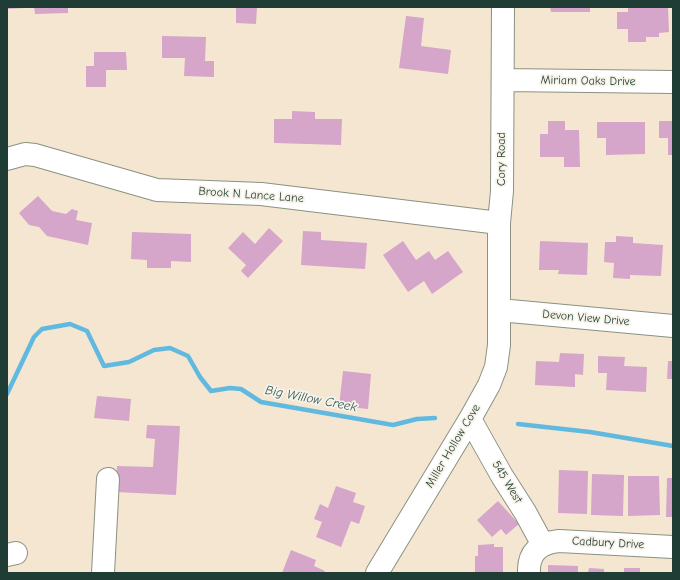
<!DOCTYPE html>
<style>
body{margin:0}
#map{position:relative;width:680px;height:580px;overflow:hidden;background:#f5e6d1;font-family:"Comic Neue",sans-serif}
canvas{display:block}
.frame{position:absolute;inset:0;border:8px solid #1f3d34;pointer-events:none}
</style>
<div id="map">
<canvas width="680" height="580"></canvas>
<div class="frame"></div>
</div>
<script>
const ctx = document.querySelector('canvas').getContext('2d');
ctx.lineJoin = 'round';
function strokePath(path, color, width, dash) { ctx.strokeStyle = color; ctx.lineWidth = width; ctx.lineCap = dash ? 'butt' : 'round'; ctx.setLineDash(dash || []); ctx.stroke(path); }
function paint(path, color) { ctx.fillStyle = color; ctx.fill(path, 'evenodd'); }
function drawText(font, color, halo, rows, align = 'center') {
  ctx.font = font + ' "Comic Neue",sans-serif'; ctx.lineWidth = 3.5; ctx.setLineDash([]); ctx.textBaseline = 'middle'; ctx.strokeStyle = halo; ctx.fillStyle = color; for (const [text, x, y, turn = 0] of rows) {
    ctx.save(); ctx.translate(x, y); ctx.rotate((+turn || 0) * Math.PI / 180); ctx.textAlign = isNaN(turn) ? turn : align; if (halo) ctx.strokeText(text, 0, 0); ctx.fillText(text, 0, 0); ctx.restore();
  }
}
strokePath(new Path2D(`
 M 7,394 L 34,337 L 42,329 L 70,324 L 87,331 L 104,366 L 129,362 L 154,350 L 170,348 L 188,356 L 200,377 L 211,391 L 230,388 L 241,389 L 261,402 L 393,425 L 417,419 L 435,418
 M 518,424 L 590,432 L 673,446`), '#62b9df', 4.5);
paint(new Path2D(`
 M 7,7 L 25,7 L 25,8 L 7,9 Z
 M 34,7 L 68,7 L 68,13 L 35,14 Z
 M 236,7 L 257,7 L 256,24 L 236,23 Z
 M 550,7 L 590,7 L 590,12 L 551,12 Z
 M 628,7 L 668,7 L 669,32 L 659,33 L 659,37 L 646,37 L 646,42 L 628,42 L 628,29 L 617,29 L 617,12 L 628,12 Z
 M 406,16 L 424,18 L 421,46 L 451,50 L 448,74 L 399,68 Z
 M 162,36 L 206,37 L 205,61 L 214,61 L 214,77 L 184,76 L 185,58 L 162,58 Z
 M 94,52 L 126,52 L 127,70 L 106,70 L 106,87 L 86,87 L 86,66 L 94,66 Z
 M 292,111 L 315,112 L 315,119 L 342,119 L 341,145 L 274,143 L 274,119 L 292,119 Z
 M 548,121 L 565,121 L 565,130 L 579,130 L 580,167 L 564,167 L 564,157 L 540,157 L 540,134 L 548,134 Z
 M 659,121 L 673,121 L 673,155 L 668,155 L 668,138 L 659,138 Z
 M 597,122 L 645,122 L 645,154 L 606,155 L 606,138 L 597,138 Z
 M 38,196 L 52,211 L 66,214 L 72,209 L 78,211 L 76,220 L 92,223 L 88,245 L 47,236 L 39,227 L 29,225 L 19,213 Z
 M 269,228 L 283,241 L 248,278 L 241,271 L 246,265 L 228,248 L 243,232 L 255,244 Z
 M 303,231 L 321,232 L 321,240 L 367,243 L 365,269 L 301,265 Z
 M 132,232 L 191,234 L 191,262 L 171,261 L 171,268 L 147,268 L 147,260 L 131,259 Z
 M 616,236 L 633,237 L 633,243 L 663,245 L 661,276 L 630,275 L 630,279 L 613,278 L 614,263 L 604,262 L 605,242 L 616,242 Z
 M 403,241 L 416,260 L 429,251 L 435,260 L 448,251 L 463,272 L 432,294 L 424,281 L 408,292 L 383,255 Z
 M 540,241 L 588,243 L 587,275 L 558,274 L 559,270 L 539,270 Z
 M 560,353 L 584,354 L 583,375 L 575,374 L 575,387 L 535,385 L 536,361 L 559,362 Z
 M 598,356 L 625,357 L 624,366 L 647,367 L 646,392 L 606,390 L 607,373 L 598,373 Z
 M 668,361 L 673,361 L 673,379 L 667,379 Z
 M 343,371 L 371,374 L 368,409 L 339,406 Z
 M 97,396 L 131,399 L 129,421 L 94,418 Z
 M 147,425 L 180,426 L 176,495 L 116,492 L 117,466 L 153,467 L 155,439 L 146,438 Z
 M 559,470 L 588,471 L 587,514 L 558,513 Z
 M 592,474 L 624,475 L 623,516 L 591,515 Z
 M 628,476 L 659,476 L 660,515 L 628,516 Z
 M 667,478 L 673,478 L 673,517 L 666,517 Z
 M 336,486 L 356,493 L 353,502 L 365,506 L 359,524 L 351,521 L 341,547 L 316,537 L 322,522 L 314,519 L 320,504 L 328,508 Z
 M 498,501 L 519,524 L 506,535 L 501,529 L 492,537 L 477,520 Z
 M 494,544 L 494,547 L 503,547 L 503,573 L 475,572 L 475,556 L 478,556 L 478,545 Z
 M 291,550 L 316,560 L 314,566 L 325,571 L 324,573 L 282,573 Z
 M 548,565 L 578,566 L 578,573 L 548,573 Z
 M 589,568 L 604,569 L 604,573 L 588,573 Z
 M 624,568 L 640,568 L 640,573 L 624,573 Z`), '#d5a5ca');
const minor = new Path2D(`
 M 503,80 L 673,82
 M 7,159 L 25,154 L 35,155 L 157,190 L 261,194 L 499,223
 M 499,310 L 673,326
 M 470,419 L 502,476 L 525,512 L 543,545
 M 7,555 L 16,553
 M 103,573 L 108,479
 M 377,573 L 470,419 L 489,385 L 496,367 L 499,345 L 499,223 L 502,191 L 503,7
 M 529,573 C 528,553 539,543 559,541 L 673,547`);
strokePath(minor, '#8a9282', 24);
strokePath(minor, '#fff', 22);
drawText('12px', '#1f3d34', '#f7f3e8', [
 ["Miriam Oaks Drive",588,81,1],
 ["Cory Road",502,159,-90],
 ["Brook N Lance Lane",251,195,4],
 ["Devon View Drive",586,318,5],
 ["Miller Hollow Cove",453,446,-59],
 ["545 West",507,482,59],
 ["Cadbury Drive",608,543,3]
]);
drawText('italic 13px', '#305c5f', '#f7f3e8', [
 ["Big Willow Creek",311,399,11]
]);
</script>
